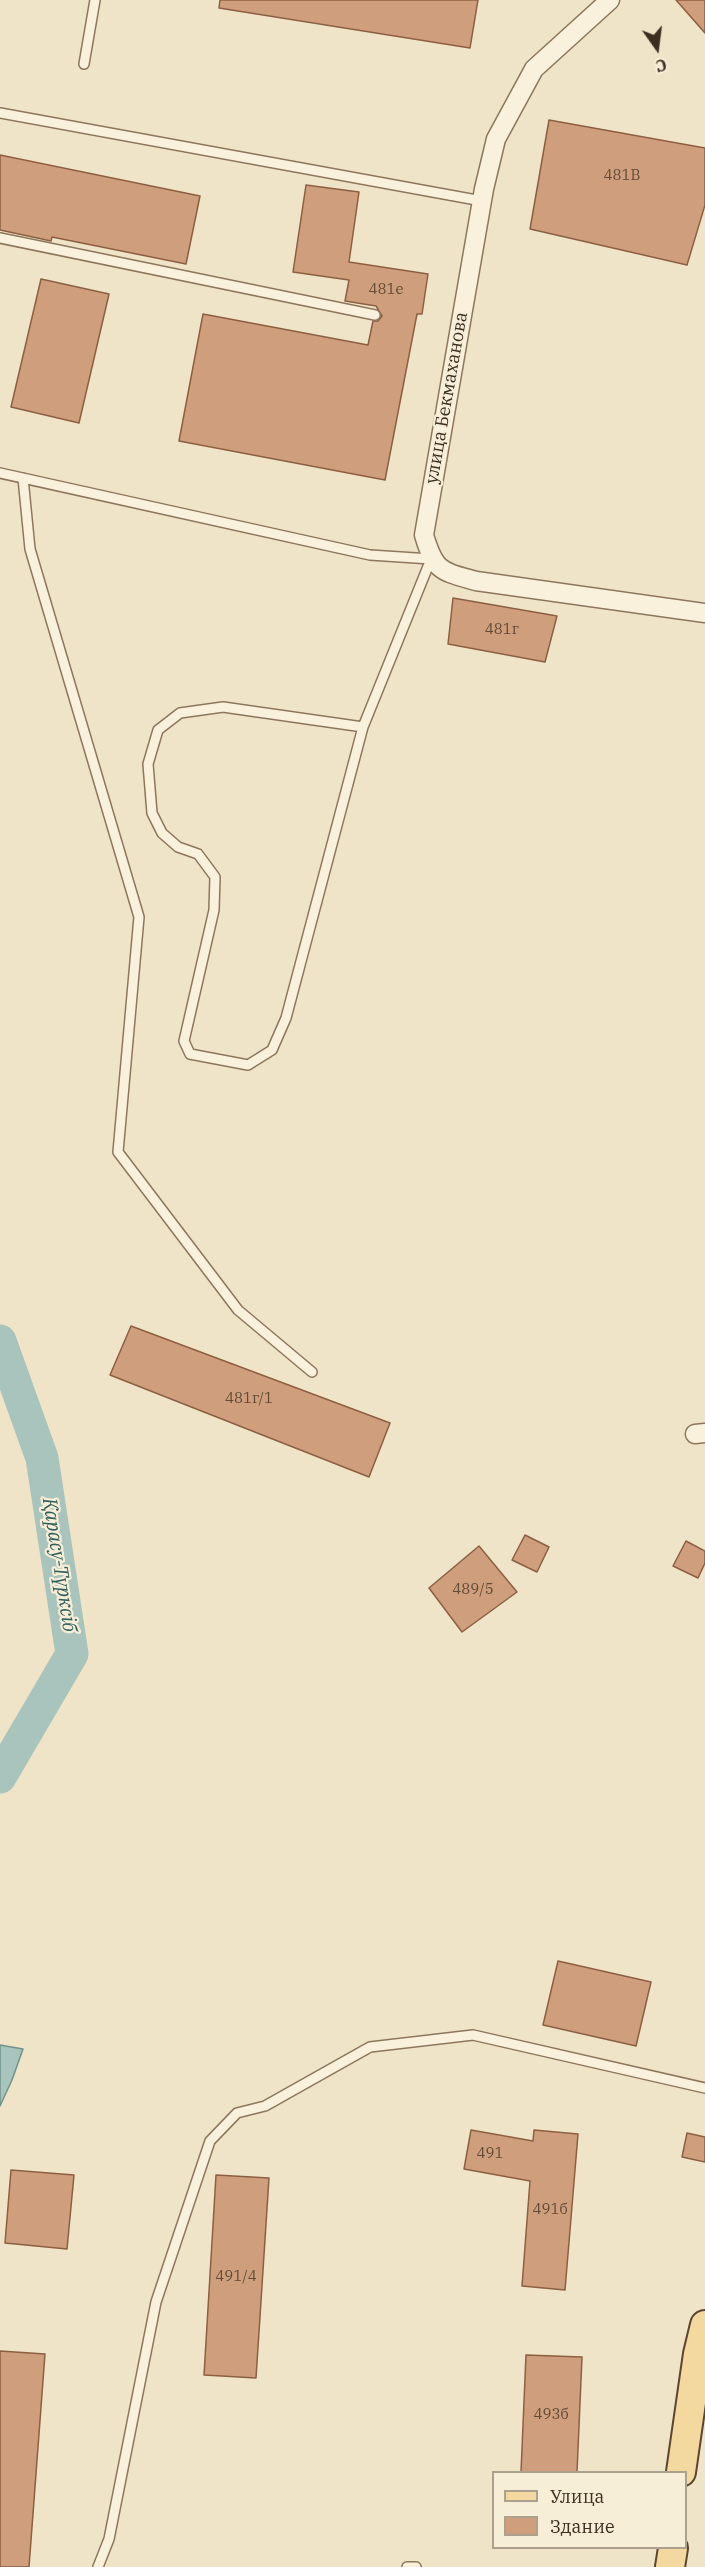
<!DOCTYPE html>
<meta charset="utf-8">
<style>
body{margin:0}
#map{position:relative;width:705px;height:2567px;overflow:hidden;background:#f0e4c8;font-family:"IBM Plex Serif",serif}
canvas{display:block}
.legend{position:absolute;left:492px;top:2471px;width:195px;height:78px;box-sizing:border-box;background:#f7eed8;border:2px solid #ada18e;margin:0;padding:8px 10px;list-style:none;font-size:18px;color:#3d2e20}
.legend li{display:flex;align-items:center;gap:12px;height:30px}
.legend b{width:30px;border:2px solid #ada18e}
.north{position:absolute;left:627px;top:18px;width:60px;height:60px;-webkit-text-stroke:4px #f7eed8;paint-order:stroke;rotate:166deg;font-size:16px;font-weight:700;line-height:24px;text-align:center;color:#3d2e20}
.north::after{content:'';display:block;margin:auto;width:21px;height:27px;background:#3d2e20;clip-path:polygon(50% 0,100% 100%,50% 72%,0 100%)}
</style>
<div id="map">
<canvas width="705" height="2567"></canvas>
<ul class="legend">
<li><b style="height:8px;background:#f3d9a0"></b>Улица</li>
<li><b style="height:16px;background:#cf9f7d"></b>Здание</li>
</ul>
<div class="north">С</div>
</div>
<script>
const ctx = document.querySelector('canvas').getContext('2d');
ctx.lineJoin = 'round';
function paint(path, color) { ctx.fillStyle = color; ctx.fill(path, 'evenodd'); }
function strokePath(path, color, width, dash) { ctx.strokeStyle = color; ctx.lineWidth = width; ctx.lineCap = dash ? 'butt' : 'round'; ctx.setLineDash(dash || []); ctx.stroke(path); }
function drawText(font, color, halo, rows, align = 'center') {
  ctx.font = font + ' "IBM Plex Serif",serif'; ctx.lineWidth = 4.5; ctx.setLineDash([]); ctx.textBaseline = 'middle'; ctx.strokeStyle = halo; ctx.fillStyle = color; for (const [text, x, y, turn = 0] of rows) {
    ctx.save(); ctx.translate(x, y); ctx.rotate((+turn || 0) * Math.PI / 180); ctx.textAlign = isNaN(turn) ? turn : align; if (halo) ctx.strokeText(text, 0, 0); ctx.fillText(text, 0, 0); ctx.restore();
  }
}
const water = new Path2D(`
 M 0,2045 L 23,2049 L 12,2080 L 0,2106 Z`);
paint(water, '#a9c4bc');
strokePath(water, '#6f938a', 1.5);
strokePath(new Path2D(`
 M 0,1341 L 42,1458 L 72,1654 L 0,1777`), '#a9c4bc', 33);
const building = new Path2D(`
 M 220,0 L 478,0 L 470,48 L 219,8 Z
 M 676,0 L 705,0 L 705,33 Z
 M 549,120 L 705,148 L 705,205 L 687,265 L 530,229 Z
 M 0,155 L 200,196 L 186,264 L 52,237 L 51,241 L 0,230 Z
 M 306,185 L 359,192 L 349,262 L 428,274 L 422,314 L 417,314 L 385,480 L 179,441 L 203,314 L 368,345 L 373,321 L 378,321 L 382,316 L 376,306 L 345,301 L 349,280 L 293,272 Z
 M 41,279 L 109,294 L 79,423 L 11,407 Z
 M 453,598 L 557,616 L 545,662 L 448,644 Z
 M 131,1326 L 390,1423 L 369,1477 L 110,1375 Z
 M 525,1535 L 549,1547 L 537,1572 L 512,1560 Z
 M 686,1541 L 705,1551 L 705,1563 L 698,1578 L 673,1566 Z
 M 479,1546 L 517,1592 L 462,1632 L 429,1588 Z
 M 558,1961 L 651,1982 L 636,2046 L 543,2025 Z
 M 471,2130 L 533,2141 L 534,2130 L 578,2134 L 565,2290 L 522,2286 L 530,2181 L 464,2169 Z
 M 687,2133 L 705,2137 L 705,2162 L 682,2157 Z
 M 11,2170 L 74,2175 L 67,2249 L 5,2243 Z
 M 216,2175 L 269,2178 L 256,2378 L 204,2375 Z
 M 0,2351 L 45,2354 L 29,2567 L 0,2567 Z
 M 526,2355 L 582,2357 L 577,2472 L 521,2472 Z`);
paint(building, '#cf9f7d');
strokePath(building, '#8d5f41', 1.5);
const lane = new Path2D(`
 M 84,64 L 95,0
 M 0,113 L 482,201
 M 0,238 L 375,315
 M 0,473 L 370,555 L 431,559 L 363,727 L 286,1018 L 272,1050 L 248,1065 L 190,1054 L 184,1041 L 214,910 L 215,877 L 198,854 L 178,847 L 162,833 L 152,813 L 148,764 L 158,730 L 180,713 L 223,707 L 363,727
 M 23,478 L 30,549 L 139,917 L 118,1152 L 238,1310 L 312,1372
 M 98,2567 L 109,2539 L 156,2302 L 210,2141 L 237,2113 L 265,2106 L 370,2047 L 473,2035 L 705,2088
 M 407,2567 L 416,2567`);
const street = new Path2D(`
 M 610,0 L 534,69 L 496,139 L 484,189 L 424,535 C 435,572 441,571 476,581 L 705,613
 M 695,1434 L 705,1433`);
const primary = new Path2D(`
 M 681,2472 L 698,2354 L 705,2325
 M 670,2567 L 673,2548`);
strokePath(lane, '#8d765c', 12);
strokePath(street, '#8d765c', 21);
strokePath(primary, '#5b4430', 32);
strokePath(lane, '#faf1dc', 9);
strokePath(street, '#faf1dc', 18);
strokePath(primary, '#f3d9a0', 28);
drawText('15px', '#624a37', null, [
 ["481В",622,176],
 ["481е",386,290],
 ["481г",502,630],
 ["481г/1",249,1399],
 ["489/5",473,1590],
 ["491",490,2154],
 ["491б",550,2210],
 ["491/4",236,2277],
 ["493б",551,2415]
]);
drawText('18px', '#3d2e20', '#f7eed8', [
 ["улица Бекмаханова",447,398,-80]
]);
drawText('italic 20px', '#2f5d5a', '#f7eed8', [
 ["Қарасу-Түрксіб",59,1565,81]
]);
</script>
